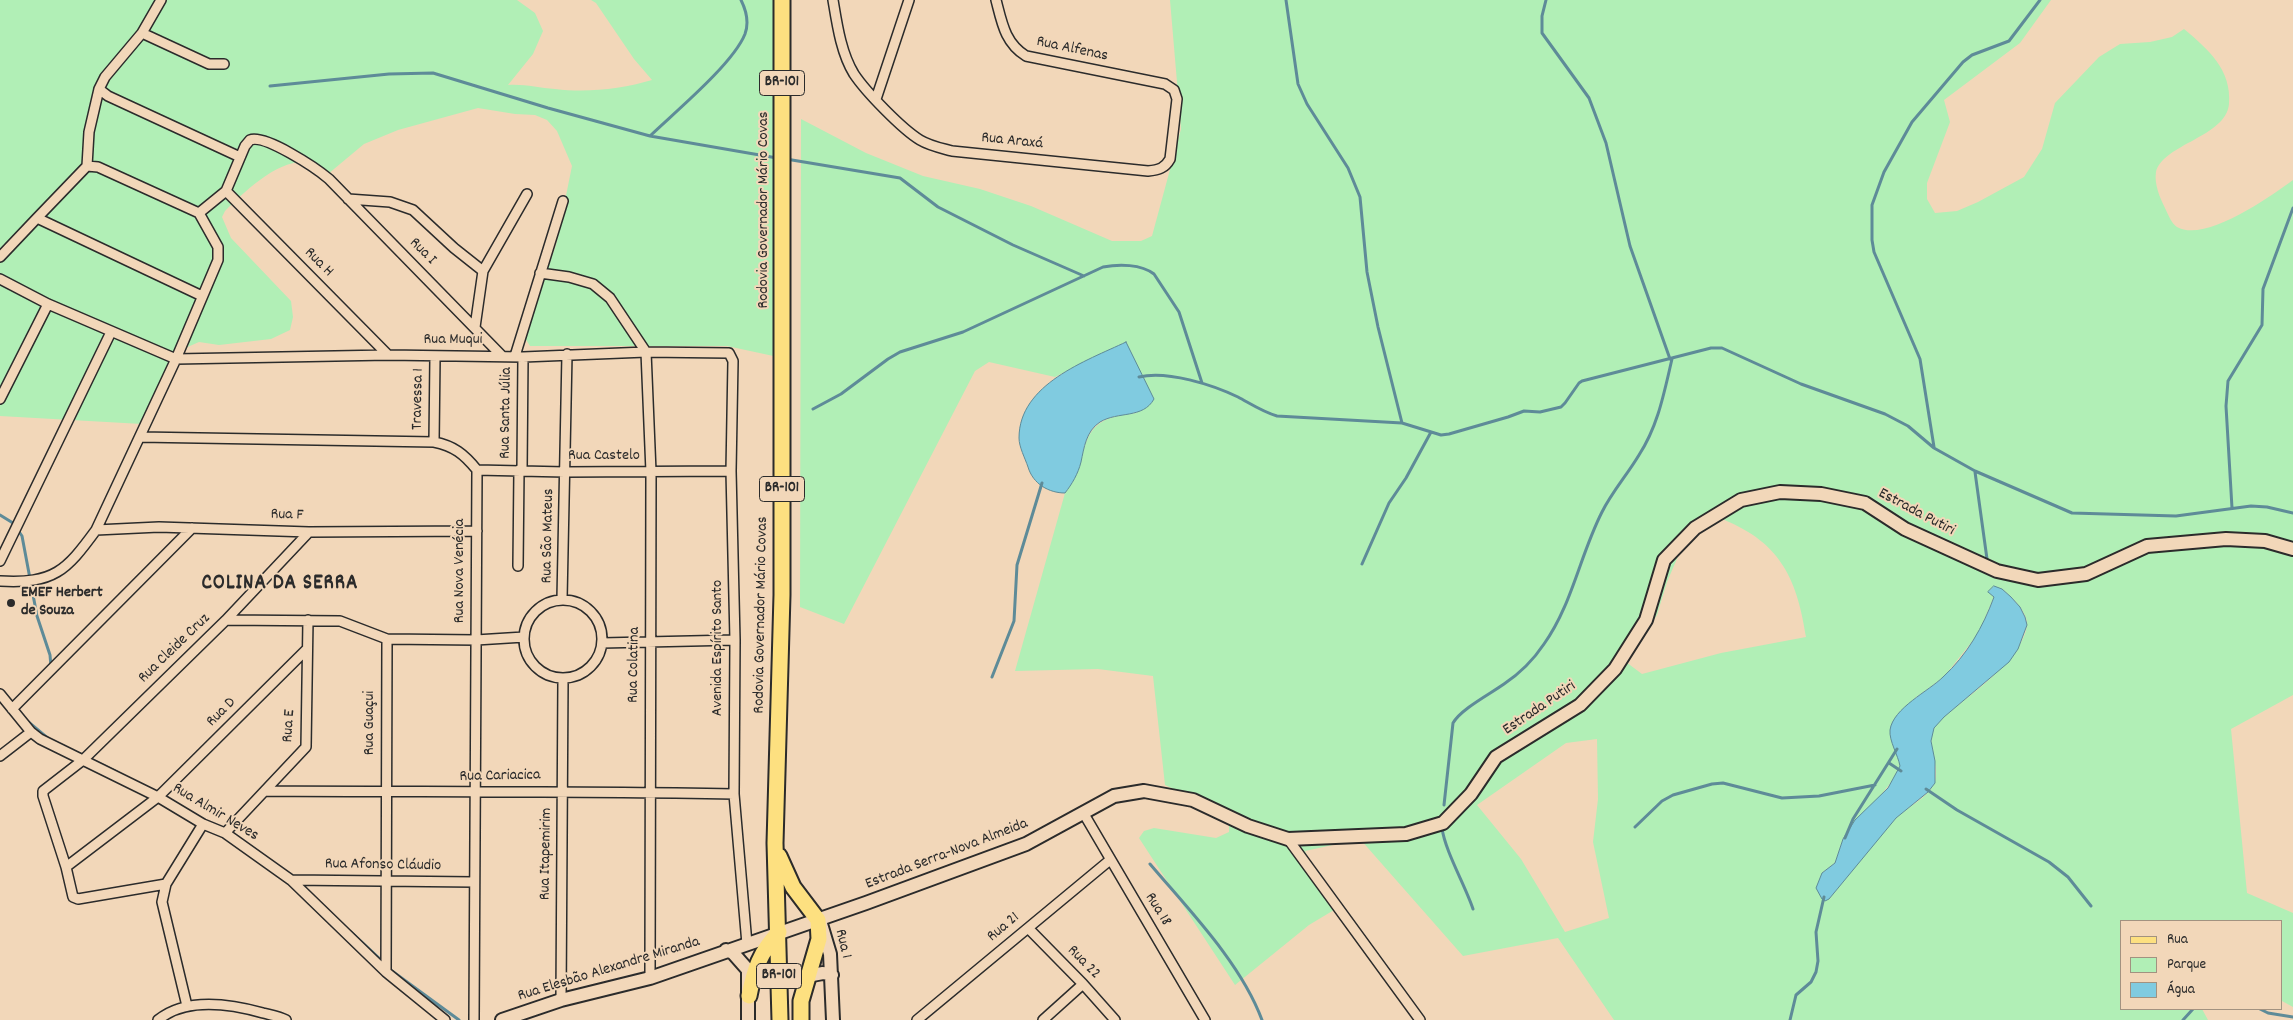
<!DOCTYPE html>
<meta charset="utf-8">
<style>
body{margin:0}
#map{position:relative;width:2293px;height:1020px;overflow:hidden;background:#f2d7b9;font-family:Dekko,sans-serif}
canvas{display:block}
.legend{position:absolute;left:2120px;top:920px;width:162px;height:90px;box-sizing:border-box;background:#f2d7b9;border:1px solid #a29280;margin:0;padding:6px 9px;list-style:none;font-size:15px;color:#2b2b2b}
.legend li{display:flex;align-items:center;gap:10px;height:25px}
.legend b{width:25px;border:1px solid #a29280}
</style>
<div id="map">
<canvas width="2293" height="1020"></canvas>
<ul class="legend">
<li><b style="height:6px;background:#fde080"></b>Rua</li>
<li><b style="height:14px;background:#b1efb6"></b>Parque</li>
<li><b style="height:14px;background:#80cbe0"></b>Água</li>
</ul>
</div>
<script>
const ctx = document.querySelector('canvas').getContext('2d');
ctx.lineJoin = 'round';
function paint(path, color) { ctx.fillStyle = color; ctx.fill(path, 'evenodd'); }
function strokePath(path, color, width, dash) { ctx.strokeStyle = color; ctx.lineWidth = width; ctx.lineCap = dash ? 'butt' : 'round'; ctx.setLineDash(dash || []); ctx.stroke(path); }
function drawText(font, color, halo, rows, align = 'center') {
  ctx.font = font + ' Dekko,sans-serif'; ctx.lineWidth = 4; ctx.setLineDash([]); ctx.textBaseline = 'middle'; ctx.strokeStyle = halo; ctx.fillStyle = color; for (const [text, x, y, turn = 0] of rows) {
    ctx.save(); ctx.translate(x, y); ctx.rotate((+turn || 0) * Math.PI / 180); ctx.textAlign = isNaN(turn) ? turn : align; if (halo) ctx.strokeText(text, 0, 0); ctx.fillText(text, 0, 0); ctx.restore();
  }
}
paint(new Path2D(`
 M 0,0 L 517,0 L 535,13 L 543,31 L 533,54 L 508,85 C 525,84 539,88 555,89 C 587,93 622,89 652,80 L 634,59 L 596,3 L 591,0 L 778,0 L 778,357 L 727,346 L 530,346 L 525,338 L 533,309 L 556,245 L 572,166 L 557,131 L 547,120 L 535,115 L 515,114 L 478,108 L 398,130 L 364,144 L 328,174 C 322,170 315,163 308,162 C 279,158 244,192 225,211 L 222,217 L 231,238 L 291,301 L 293,317 L 290,330 L 271,339 L 219,345 L 199,342 L 183,349 L 142,424 L 0,416 Z
 M 1170,0 L 2051,0 L 2020,43 L 1944,100 L 1950,122 L 1927,183 L 1927,199 L 1935,213 L 1957,211 L 1978,202 L 2024,177 L 2042,149 L 2055,103 L 2099,57 L 2120,44 L 2150,42 L 2172,37 L 2184,29 C 2208,49 2232,70 2229,104 C 2226,137 2163,144 2156,172 C 2154,184 2160,198 2165,208 C 2168,214 2171,223 2177,227 C 2205,243 2270,197 2293,180 L 2293,695 L 2231,729 L 2247,893 L 2293,913 L 2293,1007 L 2282,1001 L 2282,921 L 2122,921 L 2122,1009 L 2202,1009 L 2208,1020 L 1614,1020 L 1558,938 L 1463,956 L 1360,839 L 1305,851 L 1323,892 L 1334,910 L 1309,925 L 1235,985 L 1139,838 L 1144,831 L 1154,828 L 1216,838 L 1229,832 L 1229,826 L 1221,811 L 1165,785 L 1153,676 L 1098,669 L 1015,671 L 1065,493 C 1094,453 1071,418 1137,413 L 1095,357 L 1055,377 L 989,362 L 975,371 L 844,624 L 800,607 L 801,119 L 866,153 L 923,176 L 980,189 L 1031,206 L 1112,241 L 1141,241 L 1152,236 L 1181,129 ZM 1719,518 C 1778,540 1797,576 1806,637 L 1721,653 L 1642,674 L 1626,662 L 1657,615 L 1667,582 L 1682,547 L 1690,538 ZM 2002,589 C 2011,597 2022,606 2026,618 C 2034,645 1981,688 1962,702 C 1953,710 1940,718 1934,728 C 1925,745 1942,767 1934,784 C 1927,798 1908,807 1897,817 C 1872,841 1851,872 1829,899 L 1822,873 L 1835,863 L 1843,839 L 1855,820 L 1877,800 L 1896,776 L 1900,766 L 1899,758 L 1915,698 L 1943,678 L 1978,634 L 1994,597 L 1989,592 ZM 1597,739 L 1598,799 L 1593,842 L 1609,918 L 1565,932 L 1521,859 L 1477,805 L 1566,743 Z`), '#b1efb6');
const water = new Path2D(`
 M 1126,342 L 1154,399 C 1143,419 1118,411 1100,422 C 1086,431 1084,448 1081,462 C 1078,474 1072,484 1065,493 C 1049,493 1033,484 1028,467 C 1025,458 1019,447 1019,438 C 1019,384 1086,361 1126,342 Z
 M 1994,586 L 2002,589 L 2011,597 L 2020,607 L 2025,617 L 2027,625 L 2018,649 L 2009,662 L 1944,717 L 1934,728 L 1931,741 L 1935,761 L 1935,783 L 1928,792 L 1896,818 L 1829,899 L 1825,901 L 1822,899 L 1816,888 L 1822,873 L 1835,863 L 1843,839 L 1855,820 L 1888,788 L 1900,766 C 1898,755 1889,741 1890,730 C 1893,708 1929,691 1943,677 C 1967,655 1983,627 1994,597 L 1988,592 Z`);
paint(water, '#80cbe0');
strokePath(water, '#5e8b98', 1);
strokePath(new Path2D(`
 M 1286,0 L 1298,84 L 1307,104 L 1348,168 L 1360,197 L 1367,272 L 1378,327 L 1402,423
 M 1546,0 L 1542,16 L 1542,33 L 1589,98 L 1606,143 L 1630,246 L 1670,359
 M 270,86 L 389,74 L 433,73 L 548,108 L 650,136 L 777,158
 M 650,136 C 675,112 733,64 745,34 C 749,23 746,10 741,0
 M 786,159 L 900,178 L 938,207 L 1013,245 L 1084,276
 M 1139,377 C 1167,370 1213,385 1238,397 C 1251,404 1263,412 1277,416 L 1402,423 L 1441,435 L 1449,434 L 1508,417 L 1524,411 L 1540,412 L 1561,407 L 1565,403 L 1579,383 L 1582,381 L 1711,348 L 1722,348 L 1801,384 L 1885,414 L 1908,426 L 1934,448 L 1975,471 L 2072,513 L 2176,516 L 2251,506 L 2267,507 L 2293,513
 M 813,409 L 841,394 L 888,359 L 900,352 L 963,332 L 1103,267 C 1119,264 1141,264 1154,274 L 1179,312 L 1202,383
 M 1934,447 L 1920,359 L 1874,252 L 1872,240 L 1872,205 L 1884,172 L 1912,122 L 1963,62 L 1972,55 L 2009,41 L 2040,0
 M 1975,472 L 1987,559
 M 2232,508 L 2226,406 L 2228,381 L 2262,325 L 2263,289 L 2293,208
 M 0,515 L 13,523 L 22,536 L 37,616 L 50,655 L 51,667
 M 1362,564 L 1389,503 L 1406,478 L 1431,432
 M 992,677 L 1014,621 L 1017,565 L 1042,483
 M 26,720 L 50,740
 M 76,752 L 117,772
 M 1889,763 L 1901,771
 M 1926,789 L 1957,810 L 2049,862 L 2068,877 L 2091,906
 M 1444,805 L 1453,723 C 1461,709 1490,694 1504,684 C 1519,674 1534,659 1544,644 C 1572,605 1580,555 1602,512 C 1612,492 1627,475 1639,455 C 1658,426 1664,393 1672,359
 M 1635,827 L 1662,801 L 1673,795 L 1712,784 L 1723,783 L 1782,798 L 1819,796 L 1875,785
 M 1442,828 C 1445,851 1465,885 1473,909
 M 1845,838 L 1853,819 L 1897,749
 M 1150,864 C 1189,910 1241,963 1262,1020
 M 351,932 L 380,959
 M 392,971 L 459,1020
 M 2260,1009 L 2268,1013 L 2293,1017
 M 1790,1020 L 1796,995 L 1811,982 L 1816,972 L 1818,961 L 1816,932 L 1824,897
 M 2183,1020 L 2193,1009`), '#5e8b98', 3);
const street = new Path2D(`
 M 161,0 L 142,33 L 105,77 L 99,89 L 108,96 L 240,157
 M 833,0 C 837,24 841,53 854,74 C 866,92 902,129 920,140 C 930,146 941,148 952,151 L 1148,171 C 1159,170 1165,168 1170,159 L 1177,99 L 1174,90 L 1165,84 L 1026,56 C 1005,43 1002,23 996,0
 M 142,33 L 209,64 L 224,64
 M 876,99 L 909,0
 M 87,166 L 89,132 L 99,89
 M 226,191 L 388,355
 M 348,199 L 390,202 L 413,210 L 454,248 L 483,271
 M 199,213 L 98,167 L 87,166 L 37,218 L 202,296
 M 0,257 L 37,218
 M 540,273 L 569,277 L 593,284 L 610,298 L 646,352 L 651,472 L 650,978
 M 0,279 L 48,304 L 176,359 L 388,355 L 523,357 L 646,352 L 729,353 L 733,361 L 731,471 L 735,640 L 734,794 L 747,944
 M 475,327 L 483,271 L 527,194
 M 515,356 L 563,201
 M 0,399 L 48,304
 M 140,437 L 434,442 C 454,446 464,454 477,470 L 474,1020
 M 434,442 L 435,357
 M 477,470 L 565,472 L 731,471
 M 522,470 L 523,357
 M 96,530 L 159,527 L 309,532 L 477,531
 M 0,561 L 111,332
 M 518,566 L 519,470
 M 0,581 C 54,584 66,571 96,530 L 176,359 L 218,260 L 218,247 L 199,213 L 226,191 L 245,146 L 250,140 C 265,134 316,168 329,179 L 502,356
 M 562,599 L 567,354
 M524 639a39 39 0 1 1 78 0a39 39 0 1 1-78 0Z
 M 226,620 L 340,621 L 387,639 L 476,640 L 524,637
 M 602,643 L 735,640
 M 0,694 L 31,732 L 40,739 L 158,797 L 203,824 L 225,833 L 291,880 L 386,972 L 445,1020
 M 12,709 L 192,528
 M 0,756 L 31,732
 M 265,791 C 422,792 578,791 734,794
 M 1084,814 L 1205,1020
 M 225,833 L 306,747 L 308,620
 M 1288,839 L 1420,1020
 M 66,867 L 43,796 L 43,791 L 83,760 L 226,620 L 309,532
 M 291,880 L 474,882
 M 166,884 L 78,899 L 73,897 L 66,867 L 158,797 L 306,650
 M 1028,928 L 1083,984 L 1115,1020
 M 386,972 L 387,639
 M 561,1000 L 563,679
 M 187,1006 L 162,902 L 166,884 L 203,824
 M 158,1020 C 186,997 231,1004 263,1013 C 271,1015 279,1016 286,1020
 M 917,1020 L 1110,860
 M 1043,1020 L 1083,984`);
const secondary = new Path2D(`
 M 821,924 L 830,954 L 833,1020
 M 726,950 L 733,953 L 748,970 L 748,1020
 M 807,976 L 823,973 L 832,975
 M 502,1020 L 561,1000 L 650,978 L 866,903 L 1026,844 L 1114,796 L 1144,791 L 1193,800 L 1248,826 L 1288,839 L 1406,834 L 1443,823 L 1471,794 L 1496,757 L 1580,705 L 1615,669 L 1646,620 L 1664,560 L 1695,528 L 1741,500 L 1780,492 L 1821,494 L 1865,503 L 1905,529 L 1997,571 L 2038,580 L 2086,574 L 2147,546 L 2226,539 L 2265,541 L 2293,549`);
const primary = new Path2D(`
 M 779,856 L 793,887 L 818,920 L 819,939 L 801,1001 L 801,1020
 M 749,996 C 754,970 760,952 779,932
 M 780,1020 L 775,843 L 782,595 L 782,0`);
strokePath(street, '#2b2b2b', 12);
strokePath(secondary, '#2b2b2b', 16);
strokePath(primary, '#2b2b2b', 19);
strokePath(street, '#f2d7b9', 9);
strokePath(secondary, '#f2d7b9', 12);
strokePath(primary, '#fde080', 15);
for (const [x, y, r, color] of [
 [11,603,5,"#2b2b2b"]
]) { const dot = new Path2D(); dot.arc(x, y, r, 0, 2 * Math.PI); ctx.fillStyle = color; ctx.fill(dot); strokePath(dot, '#f2d7b9', 2); }
for (const [x, y, w] of [
 [782,83,45],
 [782,489,45],
 [779,976,45]
]) { const box = new Path2D(); box.roundRect(x - w / 2, y - 12.5, w, 25, 4); ctx.fillStyle = '#f2d7b9'; ctx.fill(box); strokePath(box, '#2b2b2b', 1); }
drawText('bold 15px', '#2b2b2b', null, [
 ["BR-101",782,83],
 ["BR-101",782,489],
 ["BR-101",779,976]
]);
drawText('16px', '#2b2b2b', '#f2d7b9', [
 ["Rua Alfenas",1072,50,12],
 ["Rua Araxá",1012,142,6],
 ["Rodovia Governador Mário Covas",765,210,-90],
 ["Rua I",422,252,45],
 ["Rua H",318,263,45],
 ["Rua Muqui",453,341],
 ["Travessa 1",419,399,-89],
 ["Rua Santa Júlia",507,413,-89],
 ["Rua Castelo",604,457],
 ["Estrada Putiri",1916,513,28],
 ["Rua F",287,516,2],
 ["Rua São Mateus",549,536,-89],
 ["Rua Nova Venécia",461,571,-90],
 ["Rodovia Governador Mário Covas",762,615,-89],
 ["Avenida Espírito Santo",719,648,-90],
 ["Rua Cleide Cruz",175,649,-44],
 ["Rua Colatina",635,665,-89],
 ["Estrada Putiri",1540,709,-34],
 ["Rua D",222,713,-45],
 ["Rua Guaçui",371,723,-90],
 ["Rua E",290,726,-86],
 ["Rua Cariacica",500,777,-1],
 ["Rua Almir Neves",215,813,31],
 ["Rua Itapemirim",547,854,-89],
 ["Estrada Serra-Nova Almeida",947,855,-21],
 ["Rua Afonso Cláudio",383,866,1],
 ["Rua 18",1157,910,58],
 ["Rua 21",1004,928,-40],
 ["Rua 1",842,944,77],
 ["Rua 22",1083,963,46],
 ["Rua Elesbão Alexandre Miranda",609,970,-17]
]);
drawText('bold 16px', '#2b2b2b', '#f2d7b9', [
 ["EMEF Herbert",21,594],
 ["de Souza",21,612]
], 'left');
ctx.letterSpacing = '1px';
drawText('bold 21px', '#2b2b2b', '#f2d7b9', [
 ["COLINA DA SERRA",280,585]
]);
ctx.letterSpacing = '0px';
</script>
